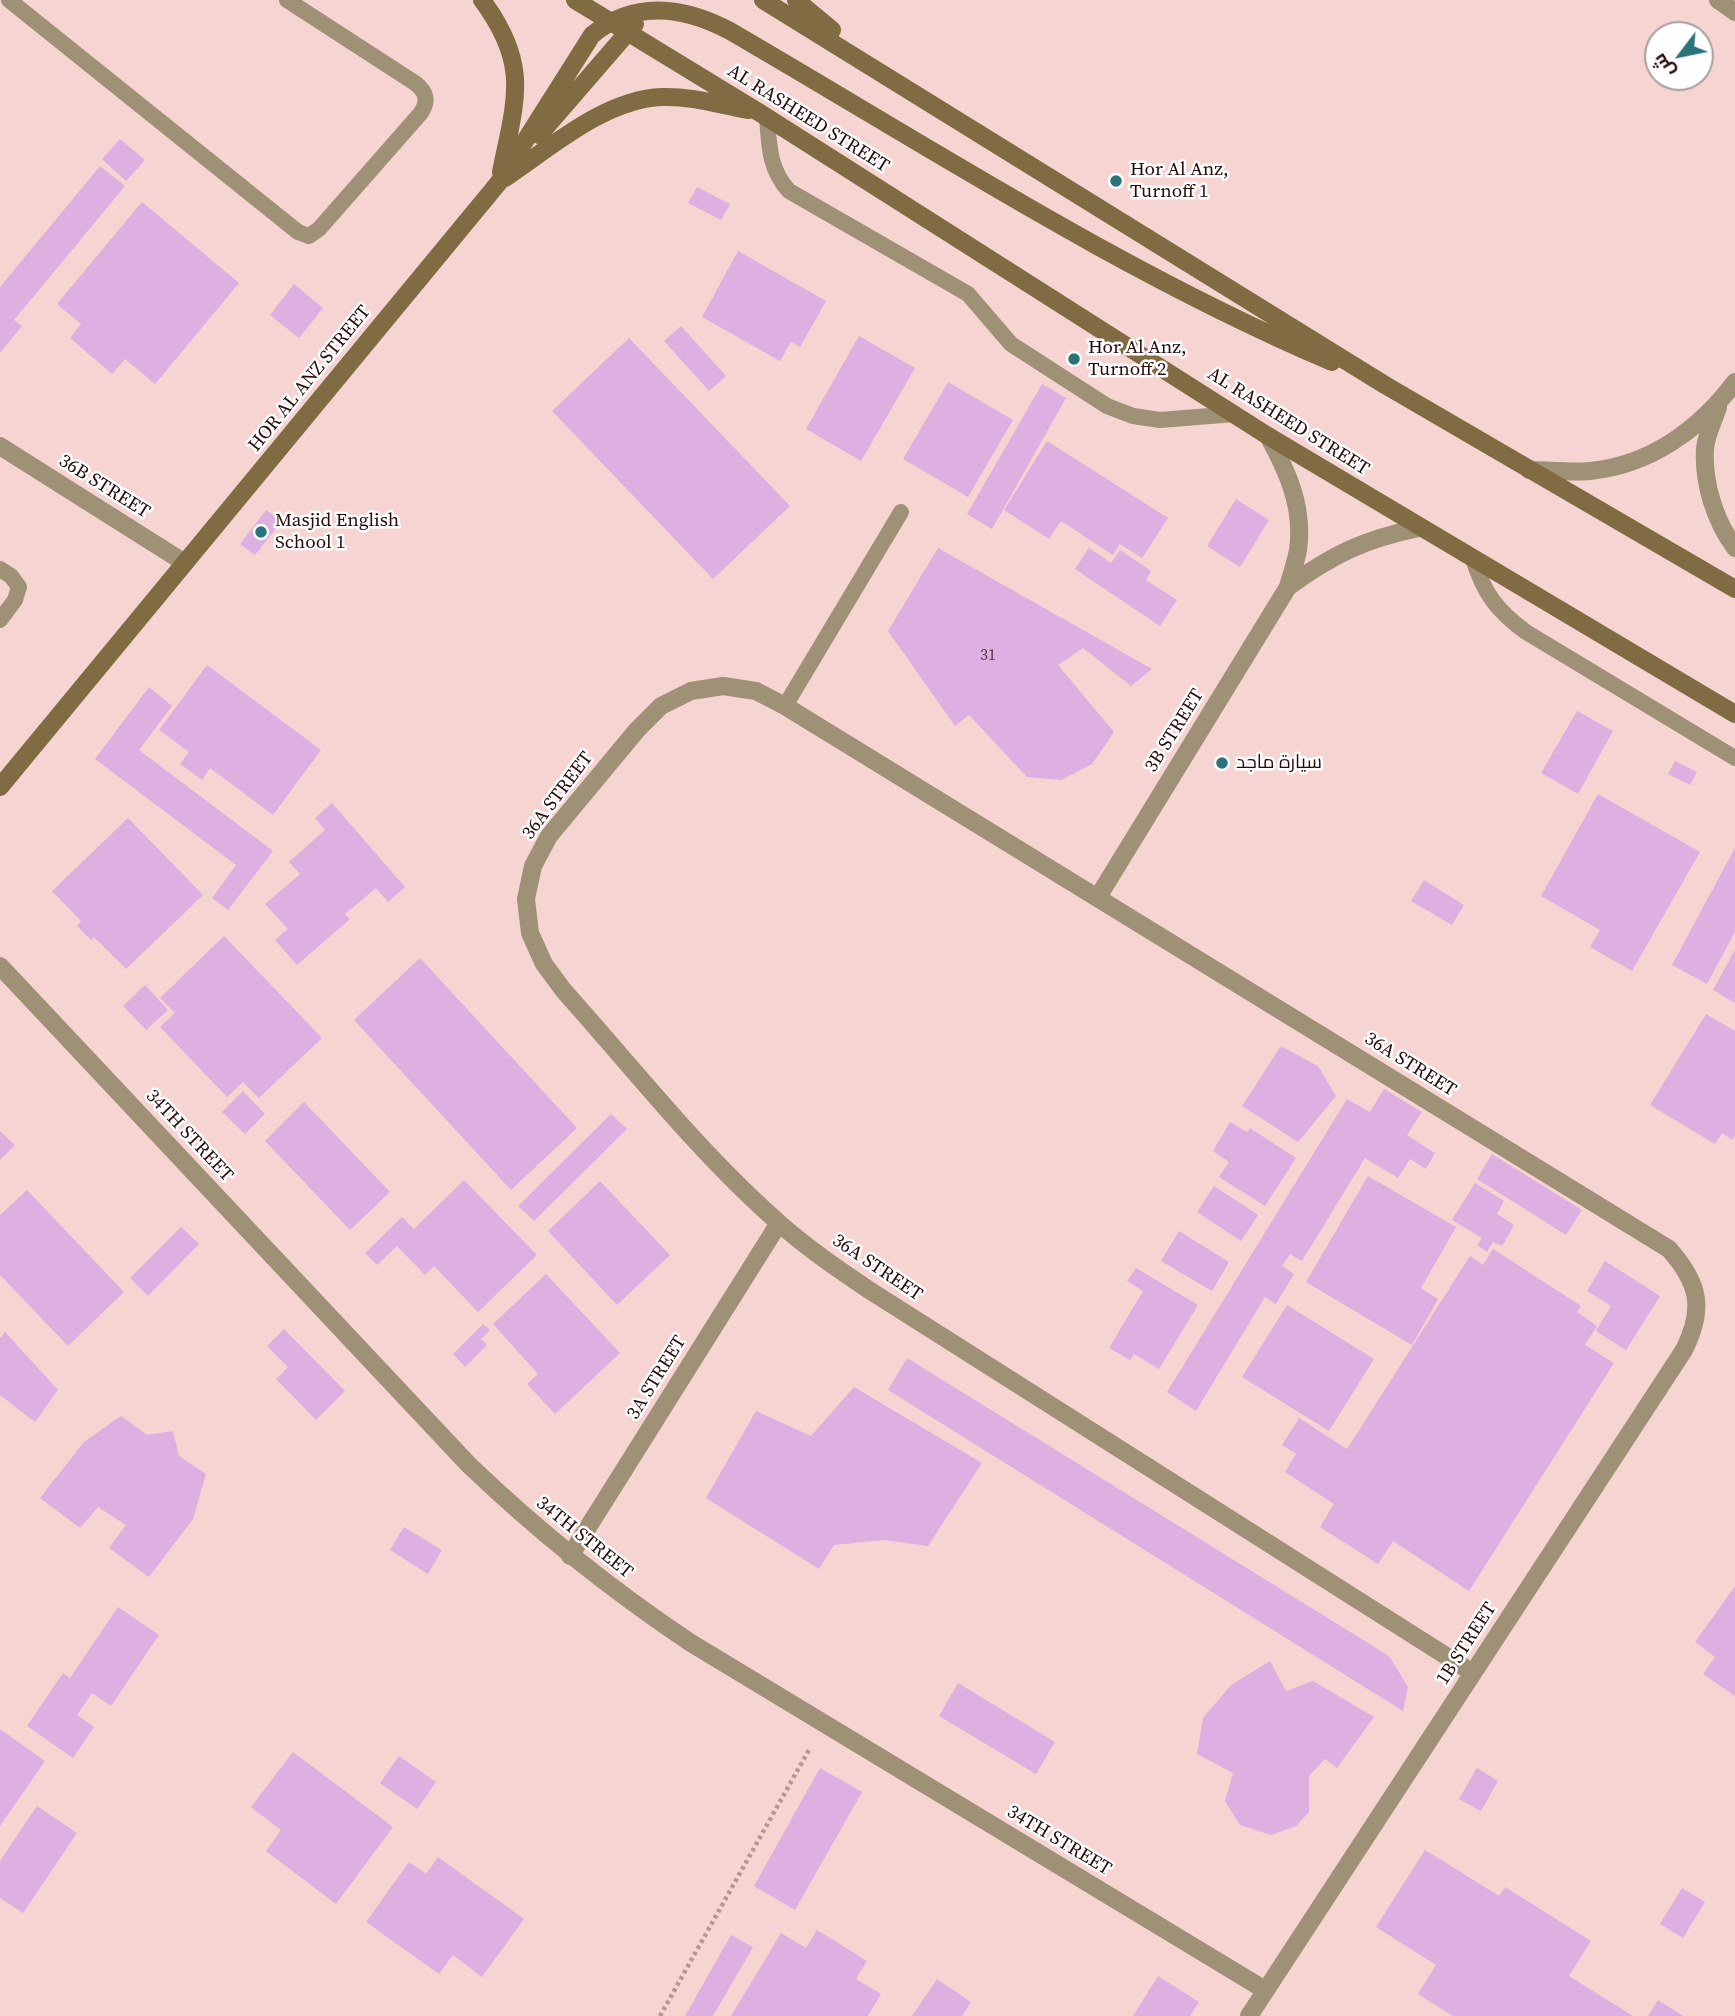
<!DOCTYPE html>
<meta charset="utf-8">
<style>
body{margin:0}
#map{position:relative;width:1735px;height:2016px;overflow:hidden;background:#f5d4d2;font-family:"Source Serif 4",Cairo,serif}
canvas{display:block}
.north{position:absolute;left:1644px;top:21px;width:70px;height:70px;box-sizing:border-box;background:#fefefe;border:2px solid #a89d9d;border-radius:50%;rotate:238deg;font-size:19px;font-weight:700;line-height:28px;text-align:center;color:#280c0c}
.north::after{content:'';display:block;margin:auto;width:24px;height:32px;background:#29737a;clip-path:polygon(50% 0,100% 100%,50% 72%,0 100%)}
</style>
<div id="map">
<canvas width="1735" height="2016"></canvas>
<div class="north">ش</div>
</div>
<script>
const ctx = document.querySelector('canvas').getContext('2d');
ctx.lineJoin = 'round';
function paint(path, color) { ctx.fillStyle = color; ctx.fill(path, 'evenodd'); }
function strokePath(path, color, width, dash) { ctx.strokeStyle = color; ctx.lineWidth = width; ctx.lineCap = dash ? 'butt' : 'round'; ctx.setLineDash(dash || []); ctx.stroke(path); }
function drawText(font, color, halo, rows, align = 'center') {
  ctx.font = font + ' "Source Serif 4",Cairo,serif'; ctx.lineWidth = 5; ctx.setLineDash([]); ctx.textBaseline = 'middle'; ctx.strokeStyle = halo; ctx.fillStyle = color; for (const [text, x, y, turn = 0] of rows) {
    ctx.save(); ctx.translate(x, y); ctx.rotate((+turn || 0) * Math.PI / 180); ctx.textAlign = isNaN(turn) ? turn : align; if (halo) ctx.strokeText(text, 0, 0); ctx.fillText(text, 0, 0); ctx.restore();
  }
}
paint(new Path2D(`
 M 120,139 L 145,160 L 126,181 L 102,159 Z
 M 100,166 L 125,186 L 14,320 L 22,326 L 0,353 L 0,287 Z
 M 697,187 L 730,204 L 721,220 L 688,203 Z
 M 142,202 L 239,283 L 155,384 L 125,359 L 112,374 L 70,338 L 81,324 L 57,304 Z
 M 738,251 L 826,301 L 800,347 L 791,342 L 780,361 L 702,317 Z
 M 294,284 L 323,308 L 299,338 L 270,315 Z
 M 681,326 L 726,376 L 709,391 L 664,341 Z
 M 859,336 L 915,368 L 861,461 L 806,429 Z
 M 629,338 L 790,506 L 713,579 L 552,411 Z
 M 948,382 L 1013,420 L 968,497 L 903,459 Z
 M 1042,384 L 1066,398 L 992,529 L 967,514 Z
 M 1047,441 L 1168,518 L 1142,558 L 1120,544 L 1113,555 L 1061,521 L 1049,539 L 1004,510 Z
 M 1236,499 L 1269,520 L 1240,567 L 1207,546 Z
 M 266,510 L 282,521 L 255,555 L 240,544 Z
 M 938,548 L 1152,669 L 1131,686 L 1083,648 L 1058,665 L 1114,732 L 1092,764 L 1061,780 L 1027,777 L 969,715 L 955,726 L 888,631 Z
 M 1089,548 L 1111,563 L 1120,550 L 1151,571 L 1146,580 L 1177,600 L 1160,626 L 1075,569 Z
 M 207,665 L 321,750 L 273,815 L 210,768 L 202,780 L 180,764 L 189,752 L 159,730 Z
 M 149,687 L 172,706 L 139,750 L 273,851 L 228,910 L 212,898 L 236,865 L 95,759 Z
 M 1577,711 L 1613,731 L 1578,794 L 1541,773 Z
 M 1675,761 L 1697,772 L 1690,785 L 1668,774 Z
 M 1598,794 L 1700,852 L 1632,971 L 1590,947 L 1600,930 L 1541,896 Z
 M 332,803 L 405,887 L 388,902 L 376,888 L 345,914 L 350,919 L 297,965 L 275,940 L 288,929 L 265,904 L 300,874 L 289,862 L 325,830 L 315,818 Z
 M 128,818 L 203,895 L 126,969 L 94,937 L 91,940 L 77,926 L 81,921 L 52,891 Z
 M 1735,848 L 1735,932 L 1707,984 L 1672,965 Z
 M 1424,880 L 1464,905 L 1452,925 L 1411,901 Z
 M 224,936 L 322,1038 L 259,1098 L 243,1082 L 227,1097 L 160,1027 L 175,1013 L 160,998 Z
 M 1735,950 L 1735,1003 L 1713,990 Z
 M 420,958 L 577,1128 L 511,1190 L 354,1020 Z
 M 145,985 L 168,1010 L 146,1030 L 123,1006 Z
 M 1706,1014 L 1735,1031 L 1735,1135 L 1732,1140 L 1722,1133 L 1715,1144 L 1650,1105 Z
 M 1281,1046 L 1318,1066 L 1336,1096 L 1298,1142 L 1242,1106 Z
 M 1384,1089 L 1422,1112 L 1407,1135 L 1435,1153 L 1426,1169 L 1410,1159 L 1398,1178 L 1365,1158 L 1302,1261 L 1290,1254 L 1282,1266 L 1294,1274 L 1276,1304 L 1265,1297 L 1196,1411 L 1167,1392 L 1347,1099 L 1370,1112 Z
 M 243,1091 L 265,1114 L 245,1134 L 222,1112 Z
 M 304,1102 L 390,1192 L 350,1230 L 265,1141 Z
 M 611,1114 L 627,1129 L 534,1221 L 518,1206 Z
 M 1230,1122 L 1247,1132 L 1250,1128 L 1296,1158 L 1265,1206 L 1219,1177 L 1229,1162 L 1213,1151 Z
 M 0,1131 L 15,1145 L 0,1160 Z
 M 1492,1154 L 1582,1210 L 1566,1235 L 1477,1179 Z
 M 1368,1176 L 1456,1227 L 1421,1288 L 1438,1299 L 1412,1345 L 1306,1282 Z
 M 464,1180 L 537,1255 L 478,1312 L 434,1266 L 425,1275 L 397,1246 L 377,1265 L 365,1253 L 402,1217 L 414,1229 Z
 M 600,1181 L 670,1255 L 617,1305 L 548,1231 Z
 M 1475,1183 L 1504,1201 L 1497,1214 L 1514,1225 L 1502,1246 L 1493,1242 L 1487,1252 L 1477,1245 L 1482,1238 L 1452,1220 Z
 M 1214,1186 L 1258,1215 L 1241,1241 L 1197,1212 Z
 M 27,1190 L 124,1292 L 68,1346 L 0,1275 L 0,1215 Z
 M 181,1227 L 199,1244 L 148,1296 L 130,1278 Z
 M 1179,1231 L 1229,1262 L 1212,1291 L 1161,1261 Z
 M 1493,1249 L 1581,1306 L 1577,1312 L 1597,1326 L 1585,1345 L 1614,1363 L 1469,1591 L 1393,1541 L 1378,1564 L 1320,1527 L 1334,1504 L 1285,1472 L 1296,1454 L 1282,1445 L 1299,1418 L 1347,1449 L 1470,1256 L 1483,1265 Z
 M 1605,1261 L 1660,1296 L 1626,1350 L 1596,1331 L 1611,1306 L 1587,1291 Z
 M 1136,1268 L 1198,1305 L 1159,1369 L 1134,1354 L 1130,1360 L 1109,1348 L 1143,1291 L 1127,1281 Z
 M 546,1274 L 620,1353 L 555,1414 L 527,1384 L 538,1374 L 493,1324 Z
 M 1287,1305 L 1374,1359 L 1329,1431 L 1242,1377 Z
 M 483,1324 L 490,1330 L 481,1339 L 487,1345 L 465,1367 L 453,1354 Z
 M 284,1329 L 345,1391 L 316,1420 L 276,1379 L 288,1367 L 267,1346 Z
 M 5,1332 L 58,1390 L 35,1422 L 0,1395 L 0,1338 Z
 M 907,1358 L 1389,1656 L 1408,1687 L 1403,1711 L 888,1390 Z
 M 854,1387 L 982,1463 L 928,1546 L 884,1540 L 834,1545 L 819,1569 L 706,1498 L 756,1411 L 811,1436 Z
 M 121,1416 L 147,1435 L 173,1431 L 179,1456 L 206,1474 L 193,1519 L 149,1577 L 109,1548 L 126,1525 L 98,1507 L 80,1528 L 40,1498 L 84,1442 Z
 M 404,1527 L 442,1550 L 428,1574 L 390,1550 Z
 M 1735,1586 L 1735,1696 L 1703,1674 L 1715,1657 L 1695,1642 Z
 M 118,1607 L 159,1635 L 111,1706 L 92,1693 L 77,1715 L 94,1727 L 73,1758 L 27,1726 L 63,1673 L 70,1678 Z
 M 1270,1661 L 1286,1691 L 1313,1681 L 1374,1717 L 1337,1768 L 1325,1759 L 1309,1776 L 1309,1812 L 1296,1826 L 1271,1835 L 1240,1825 L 1225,1801 L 1233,1773 L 1197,1754 L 1203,1718 L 1231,1685 Z
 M 958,1683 L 1055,1742 L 1036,1774 L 939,1716 Z
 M 0,1729 L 45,1761 L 0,1826 Z
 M 293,1752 L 393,1827 L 336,1904 L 266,1851 L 281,1830 L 251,1807 Z
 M 399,1756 L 436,1782 L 417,1809 L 380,1783 Z
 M 820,1768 L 862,1792 L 795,1910 L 754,1886 Z
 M 1477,1768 L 1498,1781 L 1481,1811 L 1459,1799 Z
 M 37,1806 L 77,1833 L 23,1913 L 0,1898 L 0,1861 Z
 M 1425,1850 L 1499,1896 L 1505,1887 L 1591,1941 L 1569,1976 L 1633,2016 L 1453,2016 L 1418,1994 L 1436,1965 L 1376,1927 Z
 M 438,1857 L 524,1919 L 482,1977 L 453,1955 L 439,1974 L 366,1922 L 409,1862 L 426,1874 Z
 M 1682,1888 L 1705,1902 L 1683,1938 L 1660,1924 Z
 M 817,1930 L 867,1961 L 856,1979 L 881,1994 L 868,2016 L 731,2016 L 781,1933 L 806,1948 Z
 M 731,1935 L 753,1947 L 713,2016 L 685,2016 Z
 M 1158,1976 L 1199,2002 L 1190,2016 L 1133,2016 Z
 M 937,1979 L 971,2002 L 962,2016 L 912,2016 Z
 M 1658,2000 L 1683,2016 L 1648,2016 Z`), '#ddb0e1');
strokePath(new Path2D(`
 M 660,2016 L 810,1748`), '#b59694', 4.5, [3.5, 3.5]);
strokePath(new Path2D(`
 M 9,0 L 298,232 L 309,236 L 319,229 L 420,114 C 429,102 427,92 415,83 L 287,0
 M 767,117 C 769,145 769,169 789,191 L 968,294 L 1011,344 L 1107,406 L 1133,416 L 1160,420 L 1235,414
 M 1473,559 C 1484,593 1496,610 1526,632 L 1735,758
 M 0,569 L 11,576 L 19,587 L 15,600 L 0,620
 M 785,706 L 901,512`), '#9f9175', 16);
strokePath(new Path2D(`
 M 1718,0 L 1735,12
 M 1718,407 C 1714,420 1706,435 1705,449 C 1703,483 1715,521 1735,548
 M 0,446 L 185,563
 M 1529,470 C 1549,470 1570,473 1590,471 C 1650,465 1699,430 1735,382
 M 1288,587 C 1333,554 1365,539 1419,528
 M 1098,897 L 1288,587 C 1291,575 1296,562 1298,550 C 1304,508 1288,472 1268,436
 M 0,966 L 469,1465 C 539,1532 610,1589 691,1643 L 1265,1990
 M 570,1556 L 779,1223
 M 1249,2016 L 1684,1350 C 1705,1308 1699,1283 1669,1249 L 785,706 L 756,691 L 723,686 L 691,691 L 661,706 L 637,730 L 549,836 L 533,866 L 526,899 L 530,933 L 544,964 L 564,991 C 634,1069 700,1154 779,1223 C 807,1248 838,1269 869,1290 L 1473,1673`), '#9f9175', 18);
strokePath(new Path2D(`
 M 482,0 C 530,65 516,98 501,172
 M 575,0 L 760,113 L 1268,436 L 1735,714
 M 763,0 L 1385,385 L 1735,589
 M 796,0 L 832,30
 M 539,135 L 635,24
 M 505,178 C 550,148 605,99 662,97 C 691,96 720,105 748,110
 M 499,182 L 592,35 C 634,0 683,6 730,31 C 928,146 1121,272 1332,362
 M 0,787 L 505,175`), '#806b42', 18);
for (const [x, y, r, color] of [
 [1116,181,7,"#29737a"],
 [1074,359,7,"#29737a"],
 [261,532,7,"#29737a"],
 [1222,763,7,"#29737a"]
]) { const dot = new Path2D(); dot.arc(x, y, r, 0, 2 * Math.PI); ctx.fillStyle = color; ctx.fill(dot); strokePath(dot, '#fefefe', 2.5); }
drawText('16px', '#553541', null, [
 ["31",988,656]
]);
drawText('19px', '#280c0c', '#fefefe', [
 ["AL RASHEED STREET",808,119,32],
 ["HOR AL ANZ STREET",310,379,-51],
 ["AL RASHEED STREET",1288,422,32],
 ["36B STREET",104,487,32],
 ["3B STREET",1175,731,-58],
 ["36A STREET",558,796,-53],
 ["36A STREET",1410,1065,32],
 ["34TH STREET",189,1136,47],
 ["36A STREET",877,1268,34],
 ["3A STREET",657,1378,-58],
 ["34TH STREET",584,1538,39],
 ["1B STREET",1467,1644,-57],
 ["34TH STREET",1059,1841,31]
]);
drawText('19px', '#280c0c', '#fefefe', [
 ["Hor Al Anz,",1130,170],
 ["Turnoff 1",1130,192],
 ["Hor Al Anz,",1088,348],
 ["Turnoff 2",1088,370],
 ["Masjid English",275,521],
 ["School 1",275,543],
 ["سيارة ماجد",1236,763]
], 'left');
</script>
